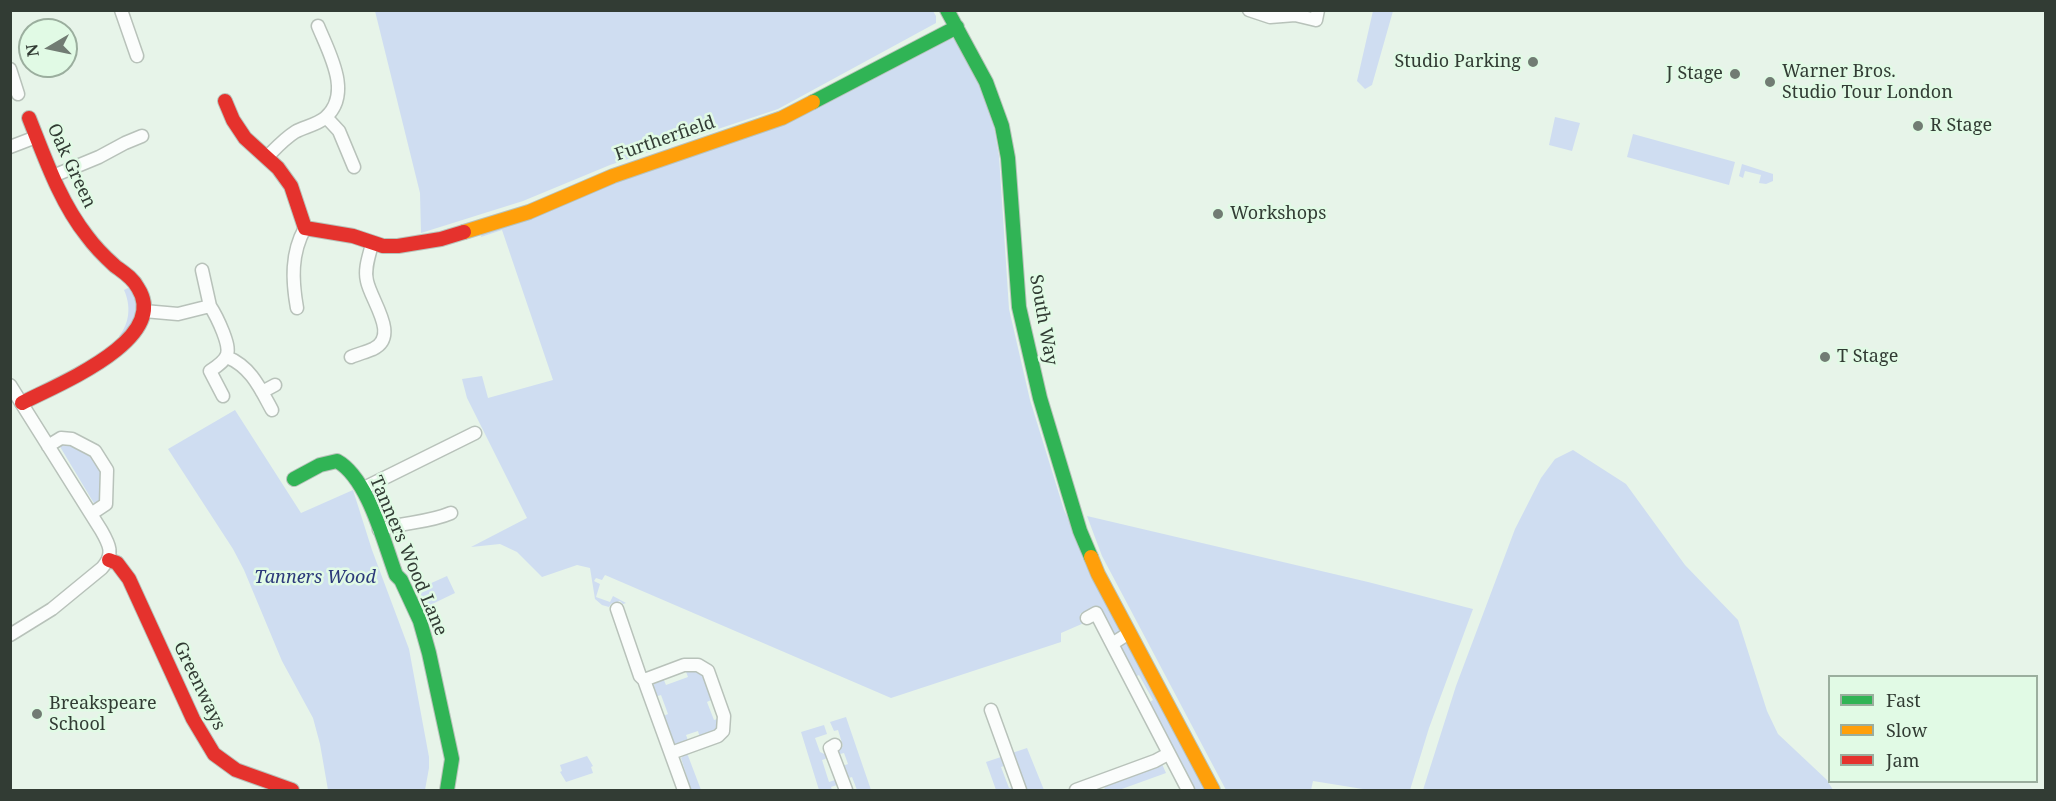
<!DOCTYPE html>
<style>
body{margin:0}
#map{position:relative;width:2056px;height:801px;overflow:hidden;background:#e7f4e9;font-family:"Noto Serif",serif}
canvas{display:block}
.frame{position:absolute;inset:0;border:12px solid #323c34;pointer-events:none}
.legend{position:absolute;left:1828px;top:675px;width:210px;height:108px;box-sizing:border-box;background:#e1fae5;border:2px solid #9bae9e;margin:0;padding:8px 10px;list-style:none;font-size:18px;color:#323c34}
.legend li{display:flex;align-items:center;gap:12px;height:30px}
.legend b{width:30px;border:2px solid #9bae9e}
.north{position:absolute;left:18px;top:18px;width:60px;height:60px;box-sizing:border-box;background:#e1fae5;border:2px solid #9bae9e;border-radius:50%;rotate:261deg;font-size:16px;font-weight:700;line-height:24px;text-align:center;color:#323c34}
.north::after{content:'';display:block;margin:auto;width:21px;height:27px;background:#717c73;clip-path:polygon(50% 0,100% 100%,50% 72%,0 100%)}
</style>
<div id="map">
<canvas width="2056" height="801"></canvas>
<div class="frame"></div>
<ul class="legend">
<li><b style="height:8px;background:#30b455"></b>Fast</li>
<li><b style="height:8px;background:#ff9f0a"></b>Slow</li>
<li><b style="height:8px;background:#e5322d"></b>Jam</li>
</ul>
<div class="north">N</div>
</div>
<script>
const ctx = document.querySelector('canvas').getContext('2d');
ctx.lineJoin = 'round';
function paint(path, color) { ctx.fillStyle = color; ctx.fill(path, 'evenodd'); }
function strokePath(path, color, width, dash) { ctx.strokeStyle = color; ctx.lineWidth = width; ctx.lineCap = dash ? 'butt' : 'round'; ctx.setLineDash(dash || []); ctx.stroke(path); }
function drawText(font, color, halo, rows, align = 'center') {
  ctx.font = font + ' "Noto Serif",serif'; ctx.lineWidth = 5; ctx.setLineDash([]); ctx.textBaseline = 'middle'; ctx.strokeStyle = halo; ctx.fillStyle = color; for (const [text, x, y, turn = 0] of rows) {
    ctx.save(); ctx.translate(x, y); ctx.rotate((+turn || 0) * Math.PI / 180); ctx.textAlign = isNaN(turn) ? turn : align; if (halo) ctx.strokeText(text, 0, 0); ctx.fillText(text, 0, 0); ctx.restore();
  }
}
paint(new Path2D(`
 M 933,11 L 936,16 L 936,23 L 778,109 L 610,165 L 523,201 L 421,233 L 420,193 L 375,11 Z
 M 1373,11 L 1393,11 L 1372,85 L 1365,89 L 1357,81 Z
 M 951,38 L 955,39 L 979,83 L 993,121 L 999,156 L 1009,309 L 1030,400 L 1064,510 L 1113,613 L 1120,633 L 1115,635 L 1111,633 L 1097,606 L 1080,614 L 1084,623 L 1061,633 L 1061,642 L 891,698 L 605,575 L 602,580 L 596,578 L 594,581 L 600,584 L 596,597 L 610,602 L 613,596 L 626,603 L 623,604 L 620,601 L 611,604 L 609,607 L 602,605 L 595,599 L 590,568 L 577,565 L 542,577 L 517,552 L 500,544 L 471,547 L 527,518 L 467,398 L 462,379 L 482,376 L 488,398 L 553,380 L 502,230 L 481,237 L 482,230 L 615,180 Z
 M 1555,117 L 1580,123 L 1572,151 L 1549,145 Z
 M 1633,134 L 1735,162 L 1729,185 L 1627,157 Z
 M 1742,164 L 1773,174 L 1773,181 L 1766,184 L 1759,183 L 1761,175 L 1745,171 L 1743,178 L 1739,176 Z
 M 132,286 L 139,315 L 121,338 L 119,336 C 130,323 131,305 124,290 Z
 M 235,410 L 301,513 L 353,490 L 372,550 L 409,649 L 429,757 L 429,768 L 425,790 L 328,790 L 320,744 L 313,718 L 282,661 L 244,570 L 233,549 L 168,449 Z
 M 63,443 C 79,444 99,454 103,472 C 105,480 102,493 102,501 L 95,505 L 59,445 Z
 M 1573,450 L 1626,484 L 1685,565 L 1738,620 L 1767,711 L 1778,734 L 1827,780 L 1833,790 L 1423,790 L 1456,686 L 1515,529 L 1541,478 L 1555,459 Z
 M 1087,516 L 1368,582 L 1473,609 L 1429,728 L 1410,790 L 1369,790 L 1313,781 L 1311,790 L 1226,790 L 1102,556 Z
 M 447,576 L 455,593 L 426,607 L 418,589 Z
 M 1124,643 L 1128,644 L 1207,790 L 1193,790 L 1147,704 L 1153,700 L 1139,675 L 1133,678 L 1119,647 Z
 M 685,669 L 695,669 L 704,673 L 713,699 L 707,702 L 714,720 L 720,718 L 721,723 L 715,734 L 700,738 L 698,731 L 686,735 L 689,743 L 677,746 L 673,745 L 661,717 L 668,714 L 661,695 L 654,697 L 653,685 L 663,678 L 666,685 L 688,677 Z
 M 846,717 L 871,790 L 857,790 L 852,777 L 845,779 L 840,767 L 848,764 L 844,753 L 836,755 L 837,749 L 843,746 L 838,730 L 834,731 L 830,722 Z
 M 824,725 L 827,734 L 815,738 L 820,752 L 831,757 L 822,760 L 829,782 L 838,779 L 840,784 L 831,787 L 832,790 L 819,790 L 801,732 Z
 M 1027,748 L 1044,790 L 1023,790 L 1012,753 Z
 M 687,753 L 701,790 L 691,790 L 681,758 Z
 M 587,756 L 593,766 L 591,767 L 593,773 L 566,782 L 560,772 L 562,771 L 560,765 Z
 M 1004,756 L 1007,765 L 1001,767 L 1009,788 L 1015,787 L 1016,790 L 996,790 L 986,762 Z
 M 1162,764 L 1166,773 L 1119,790 L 1105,790 L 1104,786 Z`), '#cfddf1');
const street = new Path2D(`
 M 121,10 L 137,56
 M 1249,10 L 1270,17 L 1295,15 L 1316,20 L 1318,10
 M 10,69 L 18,94
 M 326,117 L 339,131 L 354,167
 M 10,147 L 36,137
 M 267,157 C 276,148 284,139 295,132 C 304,127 316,125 325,118 C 353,94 329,53 318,26
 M 53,176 L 99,157 L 125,143 L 142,136
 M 202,270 L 210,306
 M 297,308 C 292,280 291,253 305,228
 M 144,311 L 178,314 L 210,306 C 216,315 219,322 223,332 C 231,353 230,358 210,371 L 223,396
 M 227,357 C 251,367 260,388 272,410
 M 351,357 C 358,354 366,352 373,349 C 400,336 371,301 367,281 C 364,269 369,256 372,244
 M 10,385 L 101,530 C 109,544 115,554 102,568 L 52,609 L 10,635
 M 262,392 L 275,385
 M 48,446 L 61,438 L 72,439 L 95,451 L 107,470 L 106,504 L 91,514
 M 362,489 L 475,433
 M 379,530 C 403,522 428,523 451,513
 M 617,609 L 640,676 L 644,680
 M 1087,618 L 1096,613 L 1112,644
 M 1129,633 L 1112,644 L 1188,790
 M 991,710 L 1020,790
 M 835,745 L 830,748 L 846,790
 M 671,753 L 718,736 L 723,731 L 724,716 L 708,671 L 698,665 L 684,665 L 644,680 L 684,790
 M 1076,790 L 1155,761 L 1168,754`);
const fast = new Path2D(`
 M 947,10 L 986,82 L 1002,126 L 1008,158 L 1019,307 L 1040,398 L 1080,531 L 1091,557
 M 813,102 L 957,27
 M 294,479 L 320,465 L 337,461 C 368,478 384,543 396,575 L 401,580 L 420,621 L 429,653 L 452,759 L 447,790`);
const slow = new Path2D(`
 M 464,232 L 529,212 L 613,176 L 782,118 L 813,102
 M 1091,557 L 1098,574 L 1213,790`);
const jam = new Path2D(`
 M 225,101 L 233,120 L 245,138 L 278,168 L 291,186 L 305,228 L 353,236 L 383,246 L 398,246 L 441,239 L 464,232
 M 22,403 C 56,385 171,340 138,288 C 133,278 123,272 115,266 C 105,257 95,247 87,236 C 60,202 45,158 29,118
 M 109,560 L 117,563 L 129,579 L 193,719 L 214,754 L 236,770 L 292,790`);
strokePath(street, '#b8c2ba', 15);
strokePath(fast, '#b8c2ba', 16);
strokePath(slow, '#b8c2ba', 16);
strokePath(jam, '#b8c2ba', 16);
strokePath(street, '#fbfdfc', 12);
strokePath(fast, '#30b455', 14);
strokePath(slow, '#ff9f0a', 14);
strokePath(jam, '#e5322d', 14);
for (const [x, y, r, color] of [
 [1533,62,6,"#717c73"],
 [1735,74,6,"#717c73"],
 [1770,82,6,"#717c73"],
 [1918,126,6,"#717c73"],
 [1218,214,6,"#717c73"],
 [1825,357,6,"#717c73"],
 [37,714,6,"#717c73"]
]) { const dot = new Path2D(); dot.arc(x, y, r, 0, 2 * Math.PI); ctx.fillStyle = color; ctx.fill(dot); strokePath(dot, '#e1fae5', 2); }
drawText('18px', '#323c34', '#e1fae5', [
 ["Studio Parking",1521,62,"right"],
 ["Warner Bros.",1782,72],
 ["Studio Tour London",1782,93],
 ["J Stage",1723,74,"right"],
 ["R Stage",1930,126],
 ["Workshops",1230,214],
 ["T Stage",1837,357],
 ["Breakspeare",49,704],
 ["School",49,725]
], 'left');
drawText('18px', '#323c34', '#e1fae5', [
 ["Furtherfield",665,139,-19],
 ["Oak Green",71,166,65],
 ["South Way",1043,320,80],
 ["Tanners Wood Lane",408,556,67],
 ["Greenways",199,686,64]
]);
drawText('italic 18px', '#2c397a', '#e1fae5', [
 ["Tanners Wood",315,578]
]);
</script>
